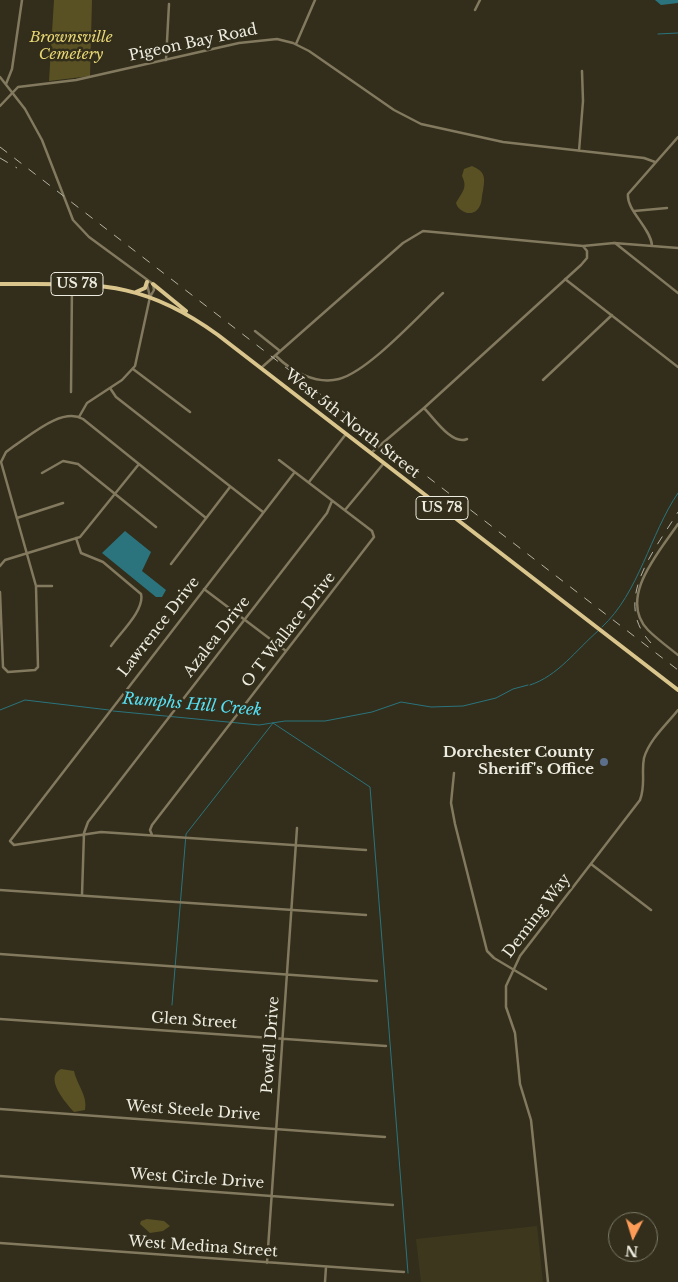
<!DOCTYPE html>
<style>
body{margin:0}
#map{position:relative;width:678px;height:1282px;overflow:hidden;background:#322e1b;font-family:"Libre Baskerville",serif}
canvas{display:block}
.north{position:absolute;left:608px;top:1212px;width:50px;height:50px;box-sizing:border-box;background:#322e1b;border:1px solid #7d7a6a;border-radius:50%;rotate:185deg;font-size:14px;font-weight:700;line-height:20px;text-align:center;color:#eeece0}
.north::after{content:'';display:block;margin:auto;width:18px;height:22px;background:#fe9c58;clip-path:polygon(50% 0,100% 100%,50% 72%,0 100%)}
</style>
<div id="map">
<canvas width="678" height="1282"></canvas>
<div class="north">N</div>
</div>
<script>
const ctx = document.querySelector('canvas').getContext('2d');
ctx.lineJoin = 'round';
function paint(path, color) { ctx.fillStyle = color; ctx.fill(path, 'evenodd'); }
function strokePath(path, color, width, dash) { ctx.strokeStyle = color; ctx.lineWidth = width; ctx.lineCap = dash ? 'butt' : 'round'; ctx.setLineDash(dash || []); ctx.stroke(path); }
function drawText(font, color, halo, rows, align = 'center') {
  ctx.font = font + ' "Libre Baskerville",serif'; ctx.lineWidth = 5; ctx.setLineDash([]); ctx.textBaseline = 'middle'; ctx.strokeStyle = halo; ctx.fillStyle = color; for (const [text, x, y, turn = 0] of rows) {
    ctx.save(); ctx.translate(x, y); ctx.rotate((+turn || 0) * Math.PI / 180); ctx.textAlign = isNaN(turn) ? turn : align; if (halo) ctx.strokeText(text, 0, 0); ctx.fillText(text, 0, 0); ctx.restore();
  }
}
paint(new Path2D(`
 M 537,1226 L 543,1282 L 421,1282 L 416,1239 Z`), '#3d381d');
paint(new Path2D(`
 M 54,0 L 92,0 L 90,76 L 49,81 Z
 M 472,166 C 486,172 485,178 483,191 C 481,197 483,204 477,210 C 470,217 458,211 456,203 C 462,192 468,188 462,176 L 464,169 Z
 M 61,1069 L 74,1071 C 77,1085 88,1096 85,1110 L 74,1112 C 65,1102 44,1078 61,1069 Z
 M 147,1219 L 164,1221 L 170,1226 L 163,1231 L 150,1233 L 140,1224 L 141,1221 Z`), '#595124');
paint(new Path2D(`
 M 655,0 L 678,0 L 678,3 L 661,5 Z
 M 125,531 L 151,552 L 142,571 L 166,590 L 162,597 L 156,597 L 102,553 Z`), '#2b747e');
strokePath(new Path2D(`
 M 658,34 L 678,33
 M 602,627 C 639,593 650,534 678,493
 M 530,685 C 558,676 576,650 598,631
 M 0,710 L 25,700 L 109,710
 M 113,711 L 259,725 L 285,721 L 325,721 L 372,712 L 401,702 L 431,707 L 463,706 L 496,698 L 513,689 L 528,685
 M 273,723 L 370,787 L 408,1273
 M 172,1005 L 186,834 L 273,723`), '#2b747e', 1);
strokePath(new Path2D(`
 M 475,10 L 480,0
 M 296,44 L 315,0
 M 166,60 L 169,4
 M 0,77 L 25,109 L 42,140 L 73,220 L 89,237 L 153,284 L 154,290 L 150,297
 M 6,84 L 12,69 L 22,0
 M 0,106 L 18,87 L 76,80 L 239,43 L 277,39 L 293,43 L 309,51 L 394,110 L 421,124 L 503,142 L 644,158 L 655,162
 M 579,151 L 583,101 L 582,71
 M 634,211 L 667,208
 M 615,243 L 678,293
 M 652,245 C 650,227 626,210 628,194 L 678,137
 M 583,246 L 614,243 L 678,248
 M 565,279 L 678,367
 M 255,331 L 280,351
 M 276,356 C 291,371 316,385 339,379 C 369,371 419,315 443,293
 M 261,368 L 403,243 L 423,231 L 583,246 L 587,251 L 587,258 L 581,265 L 424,408 L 371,453
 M 133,369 L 190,412
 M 543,380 L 612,315
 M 110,388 L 116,397 L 263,512
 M 71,392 L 72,284
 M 424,408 C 433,417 452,446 467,439
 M 79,417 L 87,403 L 122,380 L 135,366 L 150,297 L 147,284
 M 42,473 L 63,461 L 78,464 L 156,527
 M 294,473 L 10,841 L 14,845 L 101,832 L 366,850
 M 309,482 L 346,434
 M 345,510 L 384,463
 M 17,518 L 63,503
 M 678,524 C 660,551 617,598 648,630 C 657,639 668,647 678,655
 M 76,538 L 81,553 L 103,562 L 141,594 C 145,610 120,633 111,646
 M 171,564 L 230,487
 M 0,566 L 5,560 L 80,537 L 139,464
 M 36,586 L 52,586
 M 204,589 L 286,651
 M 0,592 L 3,667 L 8,672 L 35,670 L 38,667 L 36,586 L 1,462 L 6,452 L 14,446 C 31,435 62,407 83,419 L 206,518
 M 454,773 L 451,803 L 455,824 L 487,951 L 494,958 L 546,989
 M 152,835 L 150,830 L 152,825 L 374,537 L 372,531 L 279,460
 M 591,864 L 651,910
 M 0,890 L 366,915
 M 82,895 L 84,833 L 88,822 L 327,513 L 332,501
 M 0,954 L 377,981
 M 0,1019 L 386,1046
 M 0,1109 L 385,1137
 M 0,1176 L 393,1205
 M 0,1243 L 404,1272
 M 267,1263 L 297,828
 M 325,1282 L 326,1267
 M 548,1282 L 531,1120 L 520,1084 L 515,1033 L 506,1007 L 506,986 L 520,956 L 640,800 C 646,784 641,773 644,758 C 649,740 667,724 678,710`), '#83795f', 2.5);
strokePath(new Path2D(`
 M 0,284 C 93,285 138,277 218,335 L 678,690
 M 153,284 L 186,311
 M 136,292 L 145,288 L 147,282`), '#dac58d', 4);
strokePath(new Path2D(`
 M 0,147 L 678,670
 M 0,158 L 17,168
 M 651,643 C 611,601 655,550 678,512`), '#b4b2a4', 1, [9, 9]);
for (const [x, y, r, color] of [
 [604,762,5,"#5c6f8a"]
]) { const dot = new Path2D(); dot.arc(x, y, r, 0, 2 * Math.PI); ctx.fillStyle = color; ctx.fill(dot); strokePath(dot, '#322e1b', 2); }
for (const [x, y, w] of [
 [77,284,52],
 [442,508,52]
]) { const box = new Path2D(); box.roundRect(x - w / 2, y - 11.5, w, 23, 4); ctx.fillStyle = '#322e1b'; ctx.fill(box); strokePath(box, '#eeece0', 1); }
drawText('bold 14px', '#eeece0', null, [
 ["US 78",77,284],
 ["US 78",442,508]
]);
drawText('italic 15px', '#e8d674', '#322e1b', [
 ["Brownsville",71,38],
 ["Cemetery",71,55]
]);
drawText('15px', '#eeece0', '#322e1b', [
 ["Pigeon Bay Road",193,43,-12],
 ["West 5th North Street",352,424,38],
 ["Lawrence Drive",159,627,-52],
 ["O T Wallace Drive",289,630,-52],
 ["Azalea Drive",217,637,-52],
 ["Deming Way",537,916,-53],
 ["Glen Street",194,1021,4],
 ["Powell Drive",271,1045,-86],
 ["West Steele Drive",193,1111,4],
 ["West Circle Drive",197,1179,4],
 ["West Medina Street",203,1247,4]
]);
drawText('bold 15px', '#eeece0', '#322e1b', [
 ["Dorchester County",594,753],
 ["Sheriff's Office",594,770]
], 'right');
drawText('italic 16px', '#56e0f4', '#322e1b', [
 ["Rumphs Hill Creek",192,705,5]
]);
</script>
